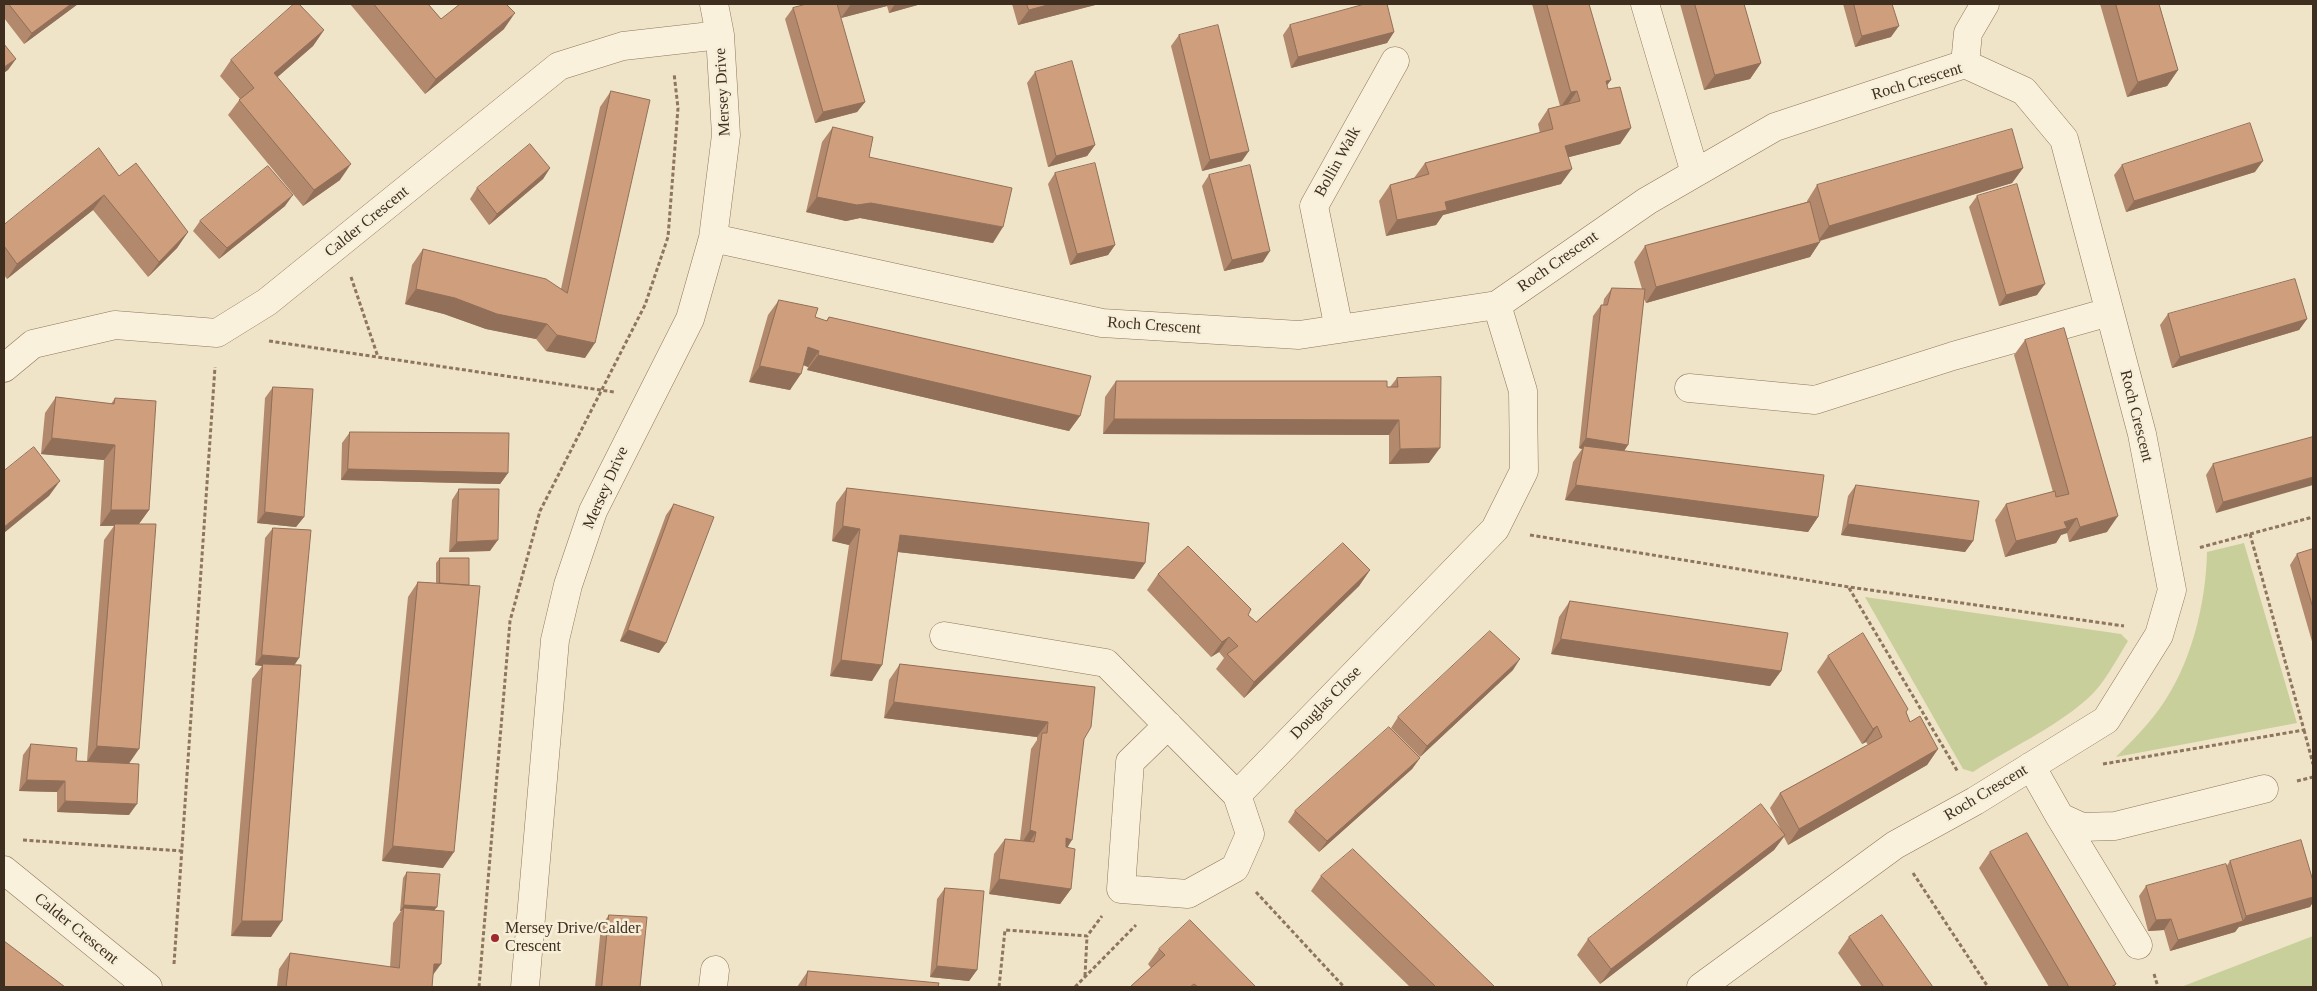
<!DOCTYPE html>
<style>
body{margin:0}
#map{position:relative;width:2317px;height:991px;overflow:hidden;background:#f0e4c8;font-family:Georgia,serif}
canvas{display:block}
.frame{position:absolute;inset:0;border:5px solid #3d2e20;pointer-events:none}
</style>
<div id="map">
<canvas width="2317" height="991"></canvas>
<div class="frame"></div>
</div>
<script>
const ctx = document.querySelector('canvas').getContext('2d');
ctx.lineJoin = 'round';
function paint(path, color) { ctx.fillStyle = color; ctx.fill(path, 'evenodd'); }
function strokePath(path, color, width, dash) { ctx.strokeStyle = color; ctx.lineWidth = width; ctx.lineCap = dash ? 'butt' : 'round'; ctx.setLineDash(dash || []); ctx.stroke(path); }
function drawText(font, color, halo, rows, align = 'center') {
  ctx.font = font + ' Georgia,serif'; ctx.lineWidth = 5; ctx.setLineDash([]); ctx.textBaseline = 'middle'; ctx.strokeStyle = halo; ctx.fillStyle = color; for (const [text, x, y, turn = 0] of rows) {
    ctx.save(); ctx.translate(x, y); ctx.rotate((+turn || 0) * Math.PI / 180); ctx.textAlign = isNaN(turn) ? turn : align; if (halo) ctx.strokeText(text, 0, 0); ctx.fillText(text, 0, 0); ctx.restore();
  }
}
paint(new Path2D(`
 M 2244,543 L 2297,723 L 2116,757 C 2132,741 2147,726 2160,708 C 2191,665 2206,604 2207,552 Z
 M 1865,597 L 2121,634 L 2128,641 C 2116,660 2104,685 2086,700 C 2053,729 2010,748 1973,772 L 1963,769 Z
 M 2313,936 L 2313,987 L 2181,987 Z`), '#c9cf9b');
const minor = new Path2D(`
 M 1645,4 L 1695,173
 M 1965,64 L 1968,33 L 1985,4
 M 713,238 L 1102,323 L 1299,335 L 1339,329 L 1497,305 L 1647,201 L 1775,127 L 1965,64 L 2024,91 L 2064,139 L 2142,434 L 2172,590 L 2159,635 L 2106,720 L 1975,801 L 1895,845 L 1701,987
 M 1339,329 L 1314,206 L 1395,61
 M 4,368 L 33,344 L 115,325 L 217,333 L 267,302 L 559,66 L 623,46 L 720,35
 M 1689,388 L 1815,400 L 1953,356 L 2109,312
 M 944,636 L 1106,663 L 1237,795 L 1495,529 L 1524,471 L 1523,391 L 1497,305
 M 1168,725 L 1130,762 L 1121,889 L 1188,894 L 1235,868 L 1250,834 L 1237,795
 M 2031,766 L 2060,817 L 2082,827 L 2115,826 L 2264,789
 M 2060,817 L 2138,945
 M 4,870 L 148,987
 M 525,987 L 555,640 L 568,585 L 593,511 L 690,319 L 713,238 L 726,135 L 720,35 L 714,4
 M 713,987 L 715,970`);
strokePath(minor, '#8d765c', 29);
strokePath(new Path2D(`
 M 351,277 L 378,357
 M 269,341 L 614,392
 M 2250,534 L 2313,517
 M 1530,535 L 1849,587 L 2124,626
 M 1849,588 L 1958,772
 M 2304,730 L 2313,764
 M 2103,764 L 2304,730 L 2250,534 L 2198,548
 M 2297,781 L 2313,777
 M 23,840 L 182,851
 M 1913,873 L 1988,987
 M 1256,892 L 1344,987
 M 174,964 L 215,367
 M 2154,974 L 2158,987
 M 1085,976 L 1087,936
 M 479,987 L 510,621 L 540,511 L 645,305 L 668,237 L 678,108 L 674,73
 M 999,987 L 1005,930 L 1087,936 L 1102,916
 M 1075,987 L 1136,925`), '#8d765c', 3, [4, 2.5]);
strokePath(minor, '#faf1dc', 28);
paint(new Path2D(`
 M 4,4 L 78,4 L 24,44 L 4,18 Z
 M 350,4 L 428,4 L 441,19 L 504,29 L 425,94 Z
 M 837,4 L 921,4 L 889,13 L 887,6 L 841,18 Z
 M 1012,4 L 1099,4 L 1018,25 Z
 M 1532,4 L 1589,4 L 1607,85 L 1608,89 L 1631,128 L 1620,144 L 1569,157 L 1561,184 L 1443,215 L 1436,225 L 1386,236 L 1379,201 L 1390,185 L 1414,178 L 1425,163 L 1540,133 L 1538,124 L 1548,109 L 1560,106 Z
 M 1680,4 L 1744,4 L 1761,63 L 1750,79 L 1704,90 Z
 M 1843,4 L 1892,4 L 1891,37 L 1855,47 Z
 M 2100,4 L 2159,4 L 2178,70 L 2167,86 L 2127,97 Z
 M 793,8 L 865,102 L 857,112 L 815,123 L 785,19 Z
 M 1290,25 L 1394,32 L 1387,43 L 1291,68 L 1283,35 Z
 M 324,30 L 313,46 L 277,77 L 340,180 L 303,206 L 228,115 L 240,99 L 220,76 L 231,60 Z
 M 1179,35 L 1242,161 L 1202,171 L 1171,46 Z
 M 1035,72 L 1095,145 L 1087,156 L 1048,167 L 1027,83 Z
 M 611,91 L 585,358 L 546,351 L 536,339 L 486,329 L 444,314 L 405,304 L 412,265 L 423,249 L 561,289 L 600,107 Z
 M 833,127 L 869,157 L 993,243 L 860,218 L 846,221 L 806,212 L 822,142 Z
 M 2122,165 L 2255,172 L 2126,212 L 2114,175 Z
 M 550,168 L 543,179 L 489,225 L 470,199 L 477,188 Z
 M 2023,168 L 2012,183 L 1820,241 L 1810,257 L 1646,303 L 1644,299 L 1624,451 L 1818,517 L 1808,532 L 1565,500 L 1573,462 L 1582,449 L 1579,448 L 1593,316 L 1601,305 L 1603,305 L 1604,299 L 1612,288 L 1642,289 L 1634,262 L 1645,246 L 1807,202 L 1807,201 L 1817,185 Z
 M 1055,173 L 1115,245 L 1108,255 L 1070,265 L 1048,184 Z
 M 1209,175 L 1263,262 L 1224,271 L 1202,186 Z
 M 119,176 L 188,232 L 177,248 L 148,277 L 93,210 L 7,279 L 4,275 L 4,225 Z
 M 1977,196 L 2037,295 L 1999,306 L 1969,207 Z
 M 285,206 L 219,259 L 193,231 L 200,221 Z
 M 779,300 L 815,317 L 826,321 L 829,317 L 1080,416 L 1069,431 L 807,370 L 808,367 L 803,365 L 790,390 L 749,382 L 768,315 Z
 M 2168,314 L 2307,319 L 2299,330 L 2172,368 L 2160,325 Z
 M 2025,340 L 2107,532 L 2069,542 L 2067,533 L 2061,535 L 2056,543 L 2005,557 L 1995,520 L 2006,504 L 2053,492 L 2014,355 Z
 M 1397,378 L 1429,463 L 1389,464 L 1389,435 L 1103,434 L 1105,397 L 1116,381 L 1390,387 Z
 M 273,387 L 304,517 L 296,527 L 257,523 L 265,398 Z
 M 56,397 L 111,404 L 115,398 L 149,510 L 139,524 L 129,764 L 129,815 L 57,812 L 57,792 L 19,791 L 23,755 L 31,744 L 76,761 L 87,761 L 104,540 L 114,526 L 100,526 L 104,460 L 41,454 L 45,413 Z
 M 350,432 L 508,473 L 500,484 L 341,480 L 342,443 Z
 M 2313,437 L 2216,513 L 2206,475 L 2213,464 Z
 M 1856,485 L 1973,541 L 1965,552 L 1841,535 L 1848,496 Z
 M 847,488 L 1145,563 L 1134,579 L 898,552 L 872,681 L 830,676 L 849,545 L 832,541 L 836,503 Z
 M 459,489 L 490,551 L 449,552 L 452,500 Z
 M 674,504 L 659,653 L 620,641 L 666,515 Z
 M 273,528 L 294,665 L 271,937 L 231,936 L 252,679 L 262,666 L 255,665 L 265,538 Z
 M 2313,549 L 2313,645 L 2290,565 L 2297,554 Z
 M 440,558 L 443,868 L 382,861 L 408,597 L 418,582 L 436,583 L 436,563 Z
 M 1370,570 L 1359,586 L 1244,698 L 1216,669 L 1224,658 L 1219,652 L 1211,657 L 1147,590 L 1158,574 L 1248,615 L 1256,622 Z
 M 1570,601 L 1781,671 L 1770,686 L 1551,654 L 1559,617 Z
 M 1828,656 L 1906,712 L 1910,722 L 1938,749 L 1927,765 L 1788,845 L 1784,837 L 1774,850 L 1600,984 L 1577,955 L 1588,939 L 1780,828 L 1770,808 L 1780,793 L 1868,745 L 1866,742 L 1862,744 L 1817,672 Z
 M 900,664 L 1095,687 L 1084,739 L 1068,847 L 1071,889 L 1060,904 L 989,894 L 994,854 L 1005,839 L 1020,840 L 1031,749 L 1037,740 L 1037,737 L 884,718 L 889,680 Z
 M 1513,670 L 1420,757 L 1391,728 L 1398,717 Z
 M 1420,758 L 1412,769 L 1319,852 L 1288,822 L 1295,811 Z
 M 1990,852 L 2116,984 L 2114,987 L 2049,987 L 1979,868 Z
 M 2230,861 L 2313,881 L 2313,902 L 2310,907 L 2239,927 L 2235,932 L 2170,951 L 2164,930 L 2148,931 L 2139,896 L 2146,886 L 2226,867 Z
 M 407,872 L 434,911 L 433,976 L 432,987 L 277,987 L 279,969 L 290,953 L 390,967 L 393,923 L 401,911 L 400,911 L 403,878 Z
 M 1321,876 L 1495,987 L 1410,987 L 1311,891 Z
 M 945,888 L 977,970 L 969,981 L 930,977 L 937,899 Z
 M 609,915 L 640,987 L 595,987 L 601,926 Z
 M 1849,937 L 1933,987 L 1862,987 L 1838,953 Z
 M 1159,949 L 1256,987 L 1130,987 L 1151,968 L 1148,964 Z
 M 808,971 L 938,987 L 797,987 Z`), '#b2896c');
paint(new Path2D(`
 M 71,4 L 78,4 L 24,44 L 32,33 Z
 M 851,4 L 889,4 L 887,6 L 841,18 Z
 M 895,4 L 921,4 L 889,13 Z
 M 1051,4 L 1099,4 L 1018,25 L 1029,10 Z
 M 515,13 L 504,29 L 425,94 L 436,79 Z
 M 1899,26 L 1891,37 L 1855,47 L 1862,36 Z
 M 324,30 L 313,46 L 264,89 L 274,73 Z
 M 1394,32 L 1387,43 L 1291,68 L 1298,57 Z
 M 16,59 L 8,70 L 4,73 L 4,67 Z
 M 1761,63 L 1750,79 L 1704,90 L 1715,75 Z
 M 2178,70 L 2167,86 L 2127,97 L 2138,82 Z
 M 1611,80 L 1600,95 L 1606,81 Z
 M 1577,91 L 1566,107 L 1560,108 L 1571,92 Z
 M 865,102 L 857,112 L 815,123 L 823,112 Z
 M 1631,128 L 1620,144 L 1554,161 L 1565,146 Z
 M 1095,145 L 1087,156 L 1048,167 L 1056,156 Z
 M 1249,151 L 1242,161 L 1202,171 L 1210,160 Z
 M 2263,161 L 2255,172 L 2126,212 L 2134,201 Z
 M 351,164 L 340,180 L 303,206 L 314,190 Z
 M 550,168 L 543,179 L 489,225 L 497,214 Z
 M 2023,168 L 2012,183 L 1818,241 L 1829,226 Z
 M 1572,169 L 1561,184 L 1443,215 L 1436,225 L 1386,236 L 1397,220 L 1445,202 Z
 M 104,195 L 93,210 L 7,279 L 17,264 Z
 M 293,195 L 285,206 L 219,259 L 227,248 Z
 M 817,197 L 871,203 L 1003,227 L 993,243 L 860,218 L 846,221 L 806,212 Z
 M 188,232 L 177,248 L 148,277 L 159,262 Z
 M 1820,242 L 1810,257 L 1646,303 L 1656,287 Z
 M 1115,245 L 1108,255 L 1070,265 L 1077,254 Z
 M 1270,251 L 1263,262 L 1224,271 L 1232,260 Z
 M 2045,284 L 2037,295 L 1999,306 L 2006,295 Z
 M 416,289 L 455,298 L 547,324 L 536,339 L 486,329 L 444,314 L 405,304 Z
 M 2307,319 L 2299,330 L 2172,368 L 2180,357 Z
 M 557,335 L 595,343 L 585,358 L 546,351 Z
 M 808,347 L 819,351 L 808,367 L 797,362 Z
 M 818,355 L 1080,416 L 1069,431 L 807,370 Z
 M 760,366 L 801,374 L 790,390 L 749,382 Z
 M 1114,419 L 1399,420 L 1389,435 L 1103,434 Z
 M 52,438 L 115,445 L 104,460 L 41,454 Z
 M 1586,438 L 1628,445 L 1621,456 L 1584,446 L 1582,449 L 1579,448 Z
 M 1440,448 L 1429,463 L 1389,464 L 1400,449 Z
 M 348,469 L 508,473 L 500,484 L 341,480 Z
 M 2313,477 L 2313,485 L 2216,513 L 2223,502 Z
 M 60,481 L 49,496 L 4,533 L 4,527 Z
 M 1576,485 L 1818,517 L 1808,532 L 1565,500 Z
 M 111,510 L 149,510 L 138,525 L 100,526 Z
 M 265,512 L 304,517 L 296,527 L 257,523 Z
 M 2118,516 L 2107,532 L 2069,542 L 2080,527 Z
 M 2077,518 L 2067,533 L 2061,535 L 2056,543 L 2005,557 L 2016,541 Z
 M 1848,524 L 1973,541 L 1965,552 L 1841,535 Z
 M 843,526 L 860,529 L 849,545 L 832,541 Z
 M 900,535 L 1145,563 L 1134,579 L 889,551 Z
 M 498,540 L 490,551 L 449,552 L 457,542 Z
 M 1370,570 L 1359,586 L 1244,698 L 1254,682 Z
 M 628,630 L 666,643 L 659,653 L 620,641 Z
 M 1229,637 L 1219,652 L 1211,657 L 1222,642 Z
 M 1561,639 L 1781,671 L 1770,686 L 1551,654 Z
 M 262,655 L 299,658 L 292,669 L 263,664 L 262,666 L 255,665 Z
 M 1520,659 L 1513,670 L 1420,757 L 1427,746 Z
 M 841,660 L 882,665 L 872,681 L 830,676 Z
 M 894,702 L 1048,722 L 1037,737 L 884,718 Z
 M 1877,726 L 1866,742 L 1862,744 L 1873,729 Z
 M 97,746 L 139,749 L 128,765 L 87,762 Z
 M 1938,749 L 1927,765 L 1788,845 L 1799,829 Z
 M 1420,758 L 1412,769 L 1319,852 L 1327,841 Z
 M 27,780 L 65,781 L 57,792 L 19,791 Z
 M 65,801 L 137,804 L 129,815 L 57,812 Z
 M 1030,830 L 1036,832 L 1026,848 L 1020,846 Z
 M 1785,835 L 1774,850 L 1600,984 L 1611,969 Z
 M 1066,838 L 1072,840 L 1062,856 Z
 M 393,846 L 454,852 L 443,868 L 382,861 Z
 M 999,879 L 1071,889 L 1060,904 L 989,894 Z
 M 2313,897 L 2313,902 L 2310,907 L 2239,927 L 2246,916 Z
 M 404,905 L 437,907 L 433,912 L 404,908 L 401,911 L 400,911 Z
 M 2171,919 L 2164,930 L 2148,931 L 2156,920 Z
 M 242,921 L 282,921 L 271,937 L 231,936 Z
 M 2243,921 L 2235,932 L 2170,951 L 2178,940 Z
 M 434,964 L 441,964 L 430,979 Z
 M 937,966 L 977,970 L 969,981 L 930,977 Z`), '#916f58');
const building = new Path2D(`
 M 9,4 L 71,4 L 32,33 Z
 M 294,4 L 299,4 L 324,30 L 274,73 L 351,164 L 314,190 L 239,100 L 254,88 L 231,60 Z
 M 374,4 L 428,4 L 441,19 L 460,4 L 506,4 L 515,13 L 436,79 Z
 M 807,4 L 837,4 L 865,102 L 823,112 L 793,8 Z
 M 1027,4 L 1051,4 L 1029,10 Z
 M 1365,4 L 1387,4 L 1394,32 L 1298,57 L 1290,25 Z
 M 1547,4 L 1589,4 L 1611,80 L 1606,81 L 1608,89 L 1620,87 L 1631,128 L 1565,146 L 1572,169 L 1445,202 L 1447,210 L 1397,220 L 1390,185 L 1429,174 L 1425,163 L 1553,129 L 1548,109 L 1580,101 L 1577,91 L 1571,92 Z
 M 1695,4 L 1744,4 L 1761,63 L 1715,75 Z
 M 1854,4 L 1892,4 L 1899,26 L 1862,36 Z
 M 2116,4 L 2159,4 L 2178,70 L 2138,82 Z
 M 1218,25 L 1249,151 L 1210,160 L 1179,35 Z
 M 4,44 L 16,59 L 4,67 Z
 M 1072,61 L 1095,145 L 1056,156 L 1035,72 Z
 M 611,91 L 650,100 L 595,343 L 557,335 L 547,324 L 497,314 L 455,298 L 416,289 L 423,249 L 546,279 L 567,293 Z
 M 2250,123 L 2263,161 L 2134,201 L 2122,165 Z
 M 833,127 L 873,137 L 869,157 L 1012,188 L 1003,227 L 871,203 L 857,205 L 817,197 Z
 M 2012,129 L 2023,168 L 1829,226 L 1817,185 Z
 M 530,144 L 550,168 L 497,214 L 477,188 Z
 M 99,148 L 119,176 L 136,163 L 188,232 L 159,262 L 104,195 L 17,264 L 4,246 L 4,225 Z
 M 1095,163 L 1115,245 L 1077,254 L 1055,173 Z
 M 1250,165 L 1270,251 L 1232,260 L 1209,175 Z
 M 268,166 L 293,195 L 227,248 L 200,221 Z
 M 2017,184 L 2045,284 L 2006,295 L 1977,196 Z
 M 1810,202 L 1820,242 L 1656,287 L 1645,246 Z
 M 2295,279 L 2307,319 L 2180,357 L 2168,314 Z
 M 1612,288 L 1645,289 L 1628,445 L 1586,438 L 1601,305 L 1607,305 Z
 M 779,300 L 818,308 L 815,317 L 827,321 L 829,317 L 1091,376 L 1080,416 L 818,355 L 819,351 L 808,347 L 801,374 L 760,366 Z
 M 2064,328 L 2118,516 L 2080,527 L 2077,518 L 2064,522 L 2067,528 L 2016,541 L 2006,504 L 2055,491 L 2056,497 L 2069,494 L 2025,340 Z
 M 1441,377 L 1440,448 L 1400,449 L 1399,420 L 1114,419 L 1116,381 L 1387,381 L 1387,387 L 1398,387 L 1397,378 Z
 M 273,387 L 313,389 L 304,517 L 265,512 Z
 M 56,397 L 114,404 L 115,398 L 156,401 L 149,510 L 111,510 L 115,445 L 52,438 Z
 M 350,432 L 509,433 L 508,473 L 348,469 Z
 M 2313,437 L 2313,477 L 2223,502 L 2213,464 Z
 M 1584,446 L 1824,475 L 1818,517 L 1576,485 Z
 M 34,447 L 60,481 L 4,527 L 4,471 Z
 M 1856,485 L 1979,501 L 1973,541 L 1848,524 Z
 M 847,488 L 1149,523 L 1145,563 L 900,535 L 882,665 L 841,660 L 860,529 L 843,526 Z
 M 459,489 L 499,489 L 498,540 L 457,542 Z
 M 674,504 L 714,517 L 666,643 L 628,630 Z
 M 115,524 L 156,524 L 139,749 L 97,746 Z
 M 273,528 L 311,530 L 299,658 L 262,655 Z
 M 1343,543 L 1370,570 L 1254,682 L 1227,654 L 1238,646 L 1229,637 L 1222,642 L 1158,574 L 1188,546 L 1251,609 L 1248,615 L 1256,622 Z
 M 2313,549 L 2313,608 L 2297,554 Z
 M 440,558 L 469,558 L 469,585 L 440,583 Z
 M 418,582 L 480,586 L 454,852 L 393,846 Z
 M 1570,601 L 1788,633 L 1781,671 L 1561,639 Z
 M 1490,631 L 1520,659 L 1427,746 L 1398,717 Z
 M 1863,633 L 1908,709 L 1906,712 L 1910,722 L 1920,716 L 1938,749 L 1799,829 L 1780,793 L 1882,737 L 1877,726 L 1873,729 L 1828,656 Z
 M 263,664 L 301,665 L 282,921 L 242,921 Z
 M 900,664 L 1095,687 L 1091,727 L 1084,739 L 1072,840 L 1066,838 L 1066,847 L 1075,849 L 1071,889 L 999,879 L 1005,839 L 1034,842 L 1036,832 L 1030,830 L 1042,733 L 1047,733 L 1048,722 L 894,702 Z
 M 1389,727 L 1420,758 L 1327,841 L 1295,811 Z
 M 31,744 L 77,748 L 76,761 L 139,764 L 137,804 L 65,801 L 65,781 L 27,780 Z
 M 1761,804 L 1785,835 L 1611,969 L 1588,939 Z
 M 2027,833 L 2116,984 L 2111,987 L 2069,987 L 1990,852 Z
 M 2301,840 L 2313,881 L 2313,897 L 2246,916 L 2230,861 Z
 M 1353,849 L 1495,987 L 1436,987 L 1321,876 Z
 M 2226,864 L 2243,921 L 2178,940 L 2171,919 L 2156,920 L 2146,886 Z
 M 407,872 L 440,874 L 437,907 L 404,905 Z
 M 945,888 L 984,891 L 977,970 L 937,966 Z
 M 404,908 L 444,911 L 441,964 L 434,964 L 432,987 L 286,987 L 290,953 L 399,968 Z
 M 609,915 L 647,917 L 640,987 L 602,987 Z
 M 1882,915 L 1933,987 L 1884,987 L 1849,937 Z
 M 1190,920 L 1256,987 L 1198,987 L 1194,984 L 1190,987 L 1130,987 L 1165,955 L 1159,949 Z
 M 4,941 L 65,987 L 4,987 Z
 M 808,971 L 939,983 L 938,987 L 806,987 Z`);
paint(building, '#cf9f7d');
strokePath(building, '#916f58', 1);
for (const [x, y, r, color] of [
 [495,938,5,"#9e2a2b"]
]) { const dot = new Path2D(); dot.arc(x, y, r, 0, 2 * Math.PI); ctx.fillStyle = color; ctx.fill(dot); strokePath(dot, '#f7eed8', 2); }
drawText('16px', '#3d2e20', '#f7eed8', [
 ["Roch Crescent",1917,82,-17],
 ["Mersey Drive",723,92,-93],
 ["Bollin Walk",1338,162,-61],
 ["Calder Crescent",367,222,-39],
 ["Roch Crescent",1558,262,-35],
 ["Roch Crescent",1154,326,4],
 ["Roch Crescent",2136,416,76],
 ["Mersey Drive",606,488,-66],
 ["Douglas Close",1326,703,-46],
 ["Roch Crescent",1986,793,-31],
 ["Calder Crescent",76,929,39]
]);
drawText('16px', '#3d2e20', '#f7eed8', [
 ["Mersey Drive/Calder",505,929],
 ["Crescent",505,947]
], 'left');
</script>
